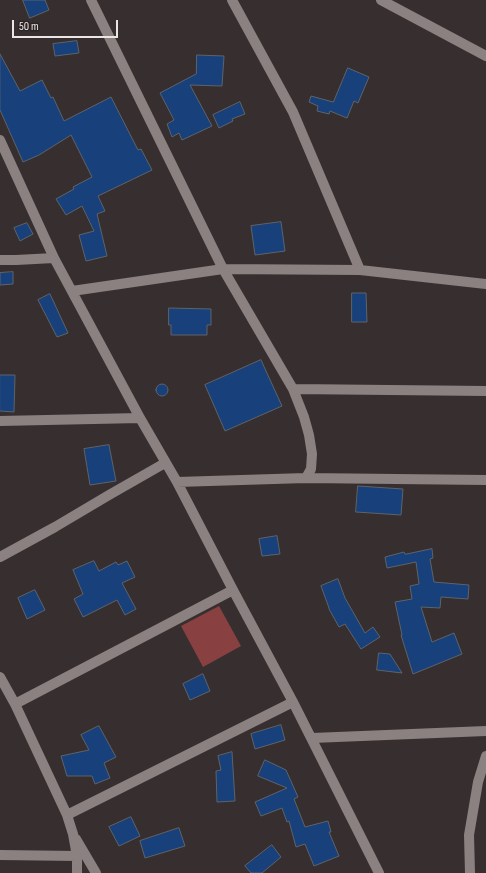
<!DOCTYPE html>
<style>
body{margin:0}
#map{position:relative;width:486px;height:873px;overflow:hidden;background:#372f2f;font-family:"Sofia Sans Condensed",sans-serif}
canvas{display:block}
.scale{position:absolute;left:12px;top:20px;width:106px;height:18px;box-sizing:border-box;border:2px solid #ebe5e5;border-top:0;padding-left:5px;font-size:12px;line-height:14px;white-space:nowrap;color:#ebe5e5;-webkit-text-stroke:3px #2d2525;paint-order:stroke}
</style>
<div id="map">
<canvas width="486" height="873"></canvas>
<div class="scale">50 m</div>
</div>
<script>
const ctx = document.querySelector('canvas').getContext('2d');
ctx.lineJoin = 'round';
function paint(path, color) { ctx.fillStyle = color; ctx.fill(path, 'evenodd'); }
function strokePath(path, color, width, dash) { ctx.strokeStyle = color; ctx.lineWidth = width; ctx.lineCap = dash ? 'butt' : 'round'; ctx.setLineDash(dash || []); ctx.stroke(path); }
paint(new Path2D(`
 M 219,606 L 241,646 L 203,667 L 181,626 Z`), '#884041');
const building = new Path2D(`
 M 23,0 L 45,0 L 49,10 L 30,18 Z
 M 77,41 L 79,53 L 55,56 L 53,44 Z
 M 0,54 L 20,91 L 42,80 L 51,98 L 53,97 L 64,121 L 111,97 L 138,150 L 141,149 L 152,170 L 98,196 L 105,211 L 97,214 L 107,256 L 86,261 L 79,235 L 94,231 L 82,206 L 66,215 L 56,199 L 74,189 L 73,187 L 92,177 L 71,135 L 39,155 L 23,162 L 0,110 Z
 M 197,55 L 224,56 L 222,86 L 190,85 L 212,126 L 182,140 L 179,133 L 172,137 L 167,124 L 174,120 L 160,93 L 196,74 Z
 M 348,68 L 369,77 L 358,103 L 354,101 L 347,118 L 330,111 L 329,114 L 317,111 L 318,106 L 309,102 L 311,96 L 333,102 Z
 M 240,102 L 245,114 L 232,119 L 233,121 L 219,128 L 213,115 Z
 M 281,222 L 285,251 L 255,255 L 251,226 Z
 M 27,223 L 33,234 L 20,241 L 14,228 Z
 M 13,272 L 13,284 L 0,285 L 0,273 Z
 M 352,293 L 366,293 L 367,322 L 352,322 Z
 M 50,294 L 68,333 L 57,337 L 38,300 Z
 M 169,308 L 211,309 L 211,325 L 207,325 L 207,335 L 171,335 L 171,325 L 169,325 Z
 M 261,360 L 282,406 L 225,431 L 205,385 Z
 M 0,375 L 15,375 L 14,412 L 0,411 Z
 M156 390a6 6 0 1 1 12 0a6 6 0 1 1-12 0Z
 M 109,445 L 116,481 L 90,485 L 84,449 Z
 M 358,486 L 403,489 L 401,515 L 356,512 Z
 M 277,536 L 280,554 L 262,556 L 259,539 Z
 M 432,549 L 433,558 L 430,559 L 434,582 L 469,585 L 468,599 L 441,597 L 440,608 L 421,607 L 432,642 L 454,633 L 462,654 L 413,674 L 401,635 L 402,635 L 395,602 L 412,599 L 410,586 L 419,584 L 416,562 L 387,568 L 385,557 L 404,552 L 405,554 Z
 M 94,561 L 99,571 L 116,562 L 118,565 L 127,561 L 135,577 L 122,583 L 136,609 L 125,615 L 117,600 L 83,617 L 74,599 L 83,594 L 73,570 Z
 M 338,579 L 345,598 L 365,633 L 373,627 L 380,637 L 361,649 L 345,624 L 339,627 L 329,609 L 329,608 L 321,586 Z
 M 35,590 L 45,610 L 27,619 L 18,598 Z
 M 379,653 L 390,654 L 402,673 L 377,670 Z
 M 203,674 L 210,691 L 190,700 L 183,684 Z
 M 281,725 L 285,740 L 255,749 L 251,734 Z
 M 99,726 L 116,757 L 104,763 L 110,778 L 95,784 L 92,776 L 67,776 L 61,756 L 89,750 L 81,735 Z
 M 232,752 L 235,801 L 217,802 L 216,771 L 221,770 L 218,756 Z
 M 265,760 L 286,770 L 298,797 L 294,799 L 305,827 L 328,821 L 331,832 L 329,832 L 339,856 L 314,866 L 305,844 L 296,847 L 289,821 L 287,822 L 282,808 L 261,816 L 255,802 L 287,788 L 258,776 Z
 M 131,817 L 140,836 L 119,846 L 109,827 Z
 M 179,828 L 185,846 L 145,858 L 140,841 Z
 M 272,845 L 281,857 L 262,873 L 251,873 L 245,866 Z`);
paint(building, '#18407a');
strokePath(building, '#5e636a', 1);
strokePath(new Path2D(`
 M 91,0 L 223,269 L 293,389 L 304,417 L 309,435 L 312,454 L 311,469 L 306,478
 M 232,0 L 293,112 L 360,270
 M 381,0 L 486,56
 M 0,140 L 54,258 L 140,418 L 177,482 L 233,590 L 293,702 L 379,873
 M 0,260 L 16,260 L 54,258
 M 72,291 L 223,269 L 360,270 L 486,284
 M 293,389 L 486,391
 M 0,421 L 140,418
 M 177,482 L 306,478 L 486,480
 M 0,557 L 55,527 L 109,495 L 165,463
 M 0,677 L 15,704 L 67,815 L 73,834 L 77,856 L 77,873
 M 15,704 L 233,590
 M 312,738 L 486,731
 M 67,815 L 293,702
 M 76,839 L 96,873
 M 0,855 L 77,856
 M 470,873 L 469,835 L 478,782 L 486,756`), '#8b8181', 10);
</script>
